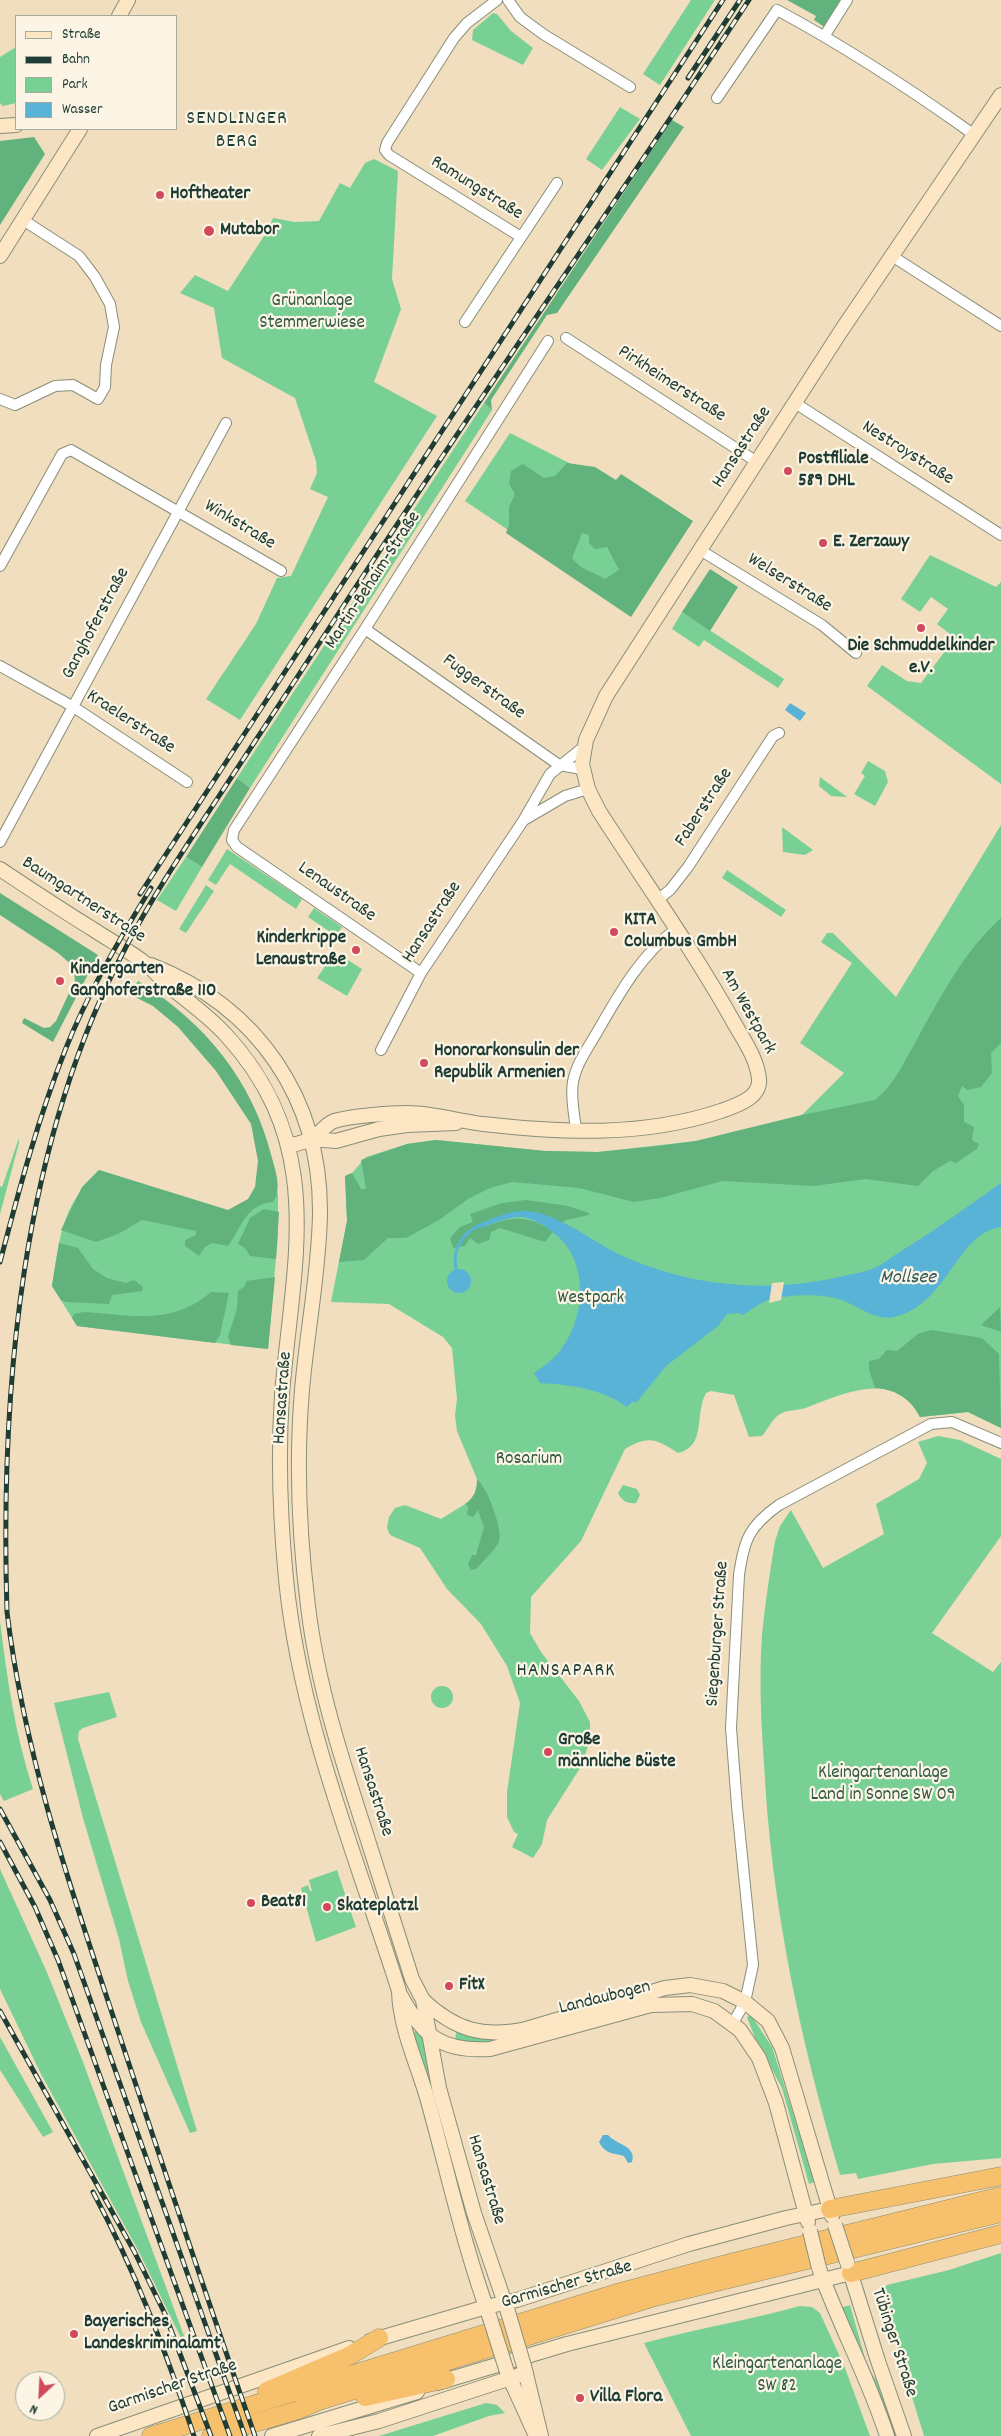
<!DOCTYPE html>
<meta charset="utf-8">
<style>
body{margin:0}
#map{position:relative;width:1001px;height:2436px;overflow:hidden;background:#f1debe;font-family:Dekko,sans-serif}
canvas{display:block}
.legend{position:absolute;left:15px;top:15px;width:162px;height:115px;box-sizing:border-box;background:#fcf5e5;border:1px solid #a4ab9e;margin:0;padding:6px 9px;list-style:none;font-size:15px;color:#1f3d34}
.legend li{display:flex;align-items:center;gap:10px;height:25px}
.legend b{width:25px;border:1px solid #a4ab9e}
.north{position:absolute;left:15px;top:2371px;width:50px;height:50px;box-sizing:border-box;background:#fcf5e5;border:1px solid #a4ab9e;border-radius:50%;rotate:205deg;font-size:14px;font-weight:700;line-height:20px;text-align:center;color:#1f3d34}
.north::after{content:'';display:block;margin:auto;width:18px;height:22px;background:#d1495b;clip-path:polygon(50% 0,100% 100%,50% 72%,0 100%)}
</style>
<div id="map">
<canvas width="1001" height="2436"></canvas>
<ul class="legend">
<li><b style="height:6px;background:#fce6c4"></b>Straße</li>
<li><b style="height:6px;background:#1f3d34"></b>Bahn</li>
<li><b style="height:14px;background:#79d095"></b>Park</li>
<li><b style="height:14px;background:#58b3d6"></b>Wasser</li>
</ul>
<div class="north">N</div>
</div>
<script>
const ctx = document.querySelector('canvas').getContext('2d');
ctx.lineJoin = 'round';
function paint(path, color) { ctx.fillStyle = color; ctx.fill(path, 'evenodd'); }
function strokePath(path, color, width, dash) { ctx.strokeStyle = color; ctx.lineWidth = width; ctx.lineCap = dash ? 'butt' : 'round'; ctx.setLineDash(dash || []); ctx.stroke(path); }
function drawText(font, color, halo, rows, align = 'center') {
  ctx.font = font + ' Dekko,sans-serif'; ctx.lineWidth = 4.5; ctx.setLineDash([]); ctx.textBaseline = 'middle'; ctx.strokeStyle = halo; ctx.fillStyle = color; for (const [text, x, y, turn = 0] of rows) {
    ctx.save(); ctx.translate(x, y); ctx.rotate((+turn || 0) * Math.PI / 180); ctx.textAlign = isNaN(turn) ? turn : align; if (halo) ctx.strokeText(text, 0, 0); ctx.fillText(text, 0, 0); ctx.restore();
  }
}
paint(new Path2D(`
 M 691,0 L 715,0 L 660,85 L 643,74 Z
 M 493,13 L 497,14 L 511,31 L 533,48 L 523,65 L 472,40 L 473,30 Z
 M 16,47 L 16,103 L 3,106 L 0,103 L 0,57 Z
 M 620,107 L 640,119 L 602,170 L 586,159 Z
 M 374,159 L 398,171 L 392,279 L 401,309 L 374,382 L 437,416 L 240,720 L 206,699 L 256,624 L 277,578 L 291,576 L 328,497 L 310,489 L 317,473 L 316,461 L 295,398 L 222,358 L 214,308 L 180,293 L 195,275 L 228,291 L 268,230 L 273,218 L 295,222 L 319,221 L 340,183 L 350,188 L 365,163 Z
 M 484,403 L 492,410 L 250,788 L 237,778 Z
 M 510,433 L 630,494 L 633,614 L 465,501 Z
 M 930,555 L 996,587 L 1001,582 L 1001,784 L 867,686 L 882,665 L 907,681 L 921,683 L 955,638 L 937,624 L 948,609 L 931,597 L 920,612 L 901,599 Z
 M 682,612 L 784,679 L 778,688 L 704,640 L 699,647 L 672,629 Z
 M 868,761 L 885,771 L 888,782 L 875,806 L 854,794 L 865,776 L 861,773 Z
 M 820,777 L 847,797 L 831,796 L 819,786 Z
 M 1001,825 L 1001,1428 L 968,1412 L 920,1417 C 896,1369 845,1393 808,1407 C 800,1411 790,1409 782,1413 C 772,1418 769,1428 762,1436 L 749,1437 L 734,1395 L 711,1391 L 706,1393 C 694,1415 707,1446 678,1453 C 656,1439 649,1435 625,1449 L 581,1541 L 531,1597 L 530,1633 L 541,1652 L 579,1701 L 590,1722 L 590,1739 L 582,1765 L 547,1820 L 542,1844 L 533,1858 L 512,1847 L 518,1834 L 514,1832 L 507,1817 L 507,1792 L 520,1703 L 507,1666 L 481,1624 L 447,1589 L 420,1548 L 390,1535 L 387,1528 L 389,1517 L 395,1508 L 405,1505 L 441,1519 L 470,1501 L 477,1490 L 477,1479 L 457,1431 L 455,1415 L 457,1399 L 452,1348 L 443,1337 L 389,1304 L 331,1302 L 347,1221 L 345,1176 L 352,1173 L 366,1157 L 407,1144 L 436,1140 L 545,1151 L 598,1152 L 696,1141 L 802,1115 L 844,1073 L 800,1043 L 852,963 L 821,942 L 827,933 L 833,933 L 896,997 Z
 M 782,827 L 813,850 L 805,855 L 783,852 Z
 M 227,849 L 302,899 L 296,909 L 230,864 L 216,885 L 208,880 Z
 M 186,857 L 202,867 L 176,911 L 157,900 Z
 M 727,870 L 786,910 L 781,917 L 722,878 Z
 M 206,885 L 214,891 L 186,933 L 179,929 Z
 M 314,908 L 342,927 L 336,936 L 308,917 Z
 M 335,952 L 362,969 L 347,996 L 317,978 Z
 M 19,1138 L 19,1143 L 0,1214 L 0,1186 L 2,1187 Z
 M 99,1170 L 228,1211 L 249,1204 L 256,1195 L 278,1193 L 278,1235 L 268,1349 L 77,1326 L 52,1286 C 60,1236 61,1207 99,1170 Z
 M 938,1436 L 960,1440 L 1001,1459 L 1001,1536 L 932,1633 L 993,1672 L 1001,1662 L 1001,2158 L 933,2164 L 858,2179 L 856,2173 L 840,2175 C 800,2039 771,1905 764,1763 C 761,1721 759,1677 762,1635 C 765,1603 770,1572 775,1541 L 780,1526 L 791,1510 L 823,1568 L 884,1534 L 876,1504 L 919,1479 L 927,1463 L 918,1442 Z
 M 623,1485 L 637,1489 L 640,1495 L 636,1503 C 627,1504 622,1501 618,1493 Z
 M 0,1621 C 7,1678 15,1734 33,1789 L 4,1801 L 0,1794 Z
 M431 1697a11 11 0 1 1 22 0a11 11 0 1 1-22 0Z
 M 109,1692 L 117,1717 L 83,1728 L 79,1731 L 78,1739 L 197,2131 L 190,2133 L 141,2022 L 128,1981 L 119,1939 L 83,1818 L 54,1703 Z
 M 0,1869 L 46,1970 L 83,2062 L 184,2336 L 182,2340 L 138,2250 L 41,2074 L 0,1989 Z
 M 337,1870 L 356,1927 L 316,1942 L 301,1888 L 308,1885 L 310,1891 L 312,1891 L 309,1880 Z
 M 751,2015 L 772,2047 L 815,2182 L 809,2184 L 782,2088 L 755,2038 L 747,2017 Z
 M 416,2031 L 427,2041 L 430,2074 L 426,2076 L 413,2033 Z
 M 456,2032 L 493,2041 L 479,2044 L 455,2042 Z
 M 0,2037 L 53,2132 L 43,2137 L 0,2070 Z
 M 1001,2253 L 1001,2436 L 924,2436 L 904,2371 L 890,2317 L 887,2316 L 883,2289 L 887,2285 L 949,2270 Z
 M 850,2305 L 868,2369 L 877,2381 L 897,2436 L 892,2436 L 840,2308 Z
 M 800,2306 L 812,2307 L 820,2313 L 845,2368 L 870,2436 L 691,2436 L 644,2343 C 696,2329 749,2320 800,2306 Z
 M 486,2403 L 497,2405 L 505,2413 L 489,2416 L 433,2436 L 379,2436 Z`), '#79d095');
paint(new Path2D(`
 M 787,0 L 843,0 L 826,28 L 814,20 L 816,16 Z
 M 672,120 L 684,127 L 557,313 L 547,315 L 491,400 L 492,410 L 484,403 Z
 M 34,137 L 45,154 L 0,225 L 0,141 Z
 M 567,463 L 595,467 L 616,480 L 621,474 L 693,521 L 631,617 L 506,533 L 509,525 L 509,507 L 515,494 L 509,484 L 511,471 L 523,464 L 544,478 L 555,476 ZM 582,533 L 589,535 L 589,543 L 595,549 L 607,547 L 619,570 L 605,579 C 591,570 583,572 572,558 Z
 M 710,569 L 738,587 L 710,631 L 682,612 Z
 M 237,778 L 250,788 L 202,867 L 186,857 Z
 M 0,893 L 98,955 L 53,1042 L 22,1023 L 24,1018 L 44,1028 L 50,1027 L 56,1021 L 75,980 L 73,966 L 58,953 L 0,915 Z
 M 1001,918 L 1001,1043 L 991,1053 L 992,1073 L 981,1087 L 967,1090 L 962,1086 L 958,1096 L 964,1105 L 964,1122 L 974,1127 L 972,1140 L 979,1144 L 977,1149 L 956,1163 L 950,1161 L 933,1171 L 918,1186 L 865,1179 L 814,1186 L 723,1181 L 660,1198 L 634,1202 L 579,1188 L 512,1182 L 490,1188 L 468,1199 L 439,1220 L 406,1238 L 388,1238 L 364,1260 L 339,1262 L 347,1221 L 345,1176 L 352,1173 L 361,1189 L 366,1189 L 361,1160 L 407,1144 L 436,1140 L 545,1151 L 598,1152 L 658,1146 L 696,1141 L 802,1115 L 875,1100 C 894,1085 904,1062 916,1041 C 940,998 964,951 1001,918 Z
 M 138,981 C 205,1022 253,1081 272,1158 C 276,1172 282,1191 273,1202 C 246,1204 242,1227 228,1246 L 212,1243 L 205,1247 L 199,1256 L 185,1246 L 185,1240 L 196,1235 L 196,1231 L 142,1220 L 118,1234 L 96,1242 L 61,1230 L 82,1187 L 99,1170 L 228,1210 L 248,1199 L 255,1187 L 258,1161 L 251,1124 L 216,1071 L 178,1027 L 153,1006 L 131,995 Z
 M 526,1200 L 568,1206 L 589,1213 L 589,1215 L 566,1220 L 562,1223 L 536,1212 L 479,1224 L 480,1228 C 509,1218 526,1212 553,1232 L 545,1242 L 500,1228 L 491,1232 L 489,1240 L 478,1244 L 470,1238 L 465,1246 L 453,1248 L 450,1238 L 460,1227 L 473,1222 L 470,1214 L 502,1203 Z
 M 264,1209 L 279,1212 L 276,1259 L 250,1256 L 245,1248 L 238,1244 L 250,1218 Z
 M 59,1243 L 78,1248 L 93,1269 L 107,1278 L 126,1283 L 134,1280 L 143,1287 L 142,1291 L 112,1295 L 109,1304 L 66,1302 L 61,1300 L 52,1286 Z
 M 275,1277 L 268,1349 L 231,1345 L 228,1337 L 237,1309 L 238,1291 L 245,1286 L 246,1281 Z
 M 211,1292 L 229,1293 L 220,1335 L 215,1343 L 77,1326 L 72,1318 L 74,1314 L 84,1312 C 133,1315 171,1326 211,1292 Z
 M 1000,1307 L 1001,1332 L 981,1325 Z
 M 931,1330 L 982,1338 L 999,1354 L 1001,1428 L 968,1412 L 920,1417 C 911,1399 895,1389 875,1388 L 869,1370 L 869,1361 L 879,1359 L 887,1350 L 897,1351 L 918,1334 Z
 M 477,1479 C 487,1487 503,1529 499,1541 C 495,1551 483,1561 476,1569 L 471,1570 L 468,1564 L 472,1555 L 476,1555 L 484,1527 L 478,1510 L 473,1517 L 467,1515 L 468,1506 L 465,1504 C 474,1498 477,1490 477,1479 Z`), '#62b27e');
paint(new Path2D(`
 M 790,703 L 806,713 L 800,721 L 785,710 Z
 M 1001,1183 L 1001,1227 C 955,1234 949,1304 894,1317 C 876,1321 859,1307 844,1301 C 827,1293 787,1294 769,1300 C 760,1303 751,1310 743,1315 L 738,1313 L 727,1314 L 718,1326 L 666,1366 L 636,1403 L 633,1401 L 627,1407 C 600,1388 572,1385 540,1383 L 534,1373 C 544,1366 555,1359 562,1348 C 586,1315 589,1260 554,1233 C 545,1226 532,1217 520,1217 C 507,1217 492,1224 480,1228 L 479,1224 C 492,1219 507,1211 522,1211 C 554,1209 595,1244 625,1257 C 692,1287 768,1293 839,1277 C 850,1274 862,1273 872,1269 C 882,1265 892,1257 901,1251 C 936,1230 968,1206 1001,1183 Z
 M447 1281a12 12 0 1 1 24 0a12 12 0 1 1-24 0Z
 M 603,2135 L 608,2135 C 617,2145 637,2146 632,2162 L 628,2163 L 624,2156 C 613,2153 605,2154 599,2142 Z`), '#58b3d6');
paint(new Path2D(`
 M 784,1282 L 781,1300 L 769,1303 L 772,1283 Z`), '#f1debe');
strokePath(new Path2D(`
 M 457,1272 C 450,1251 463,1231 483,1224`), '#58b3d6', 3);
const street = new Path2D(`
 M 497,0 L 467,23 L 454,38 L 387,143 L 385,150 L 389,155 L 521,237
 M 508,0 L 520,17 L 543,34 L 630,87
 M 825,35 L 847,0
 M 717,98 L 777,10 C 846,47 910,89 973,134
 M 892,256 L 1001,326
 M 465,322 L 557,183
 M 566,338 L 757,462
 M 0,399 L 15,405 L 55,386 L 73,385 L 98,399 L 105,387 L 106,365 L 114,327 L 110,304 L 95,277 L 79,256 L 23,220
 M 795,403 L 1001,535
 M 700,550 L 822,625 L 856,653
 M 0,566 L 62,454 L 71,450 L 281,571
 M 365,629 L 559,765 L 582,769
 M 0,666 L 72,706 L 187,782
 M 524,820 L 565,796 L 588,789
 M 0,842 L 226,423
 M 657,900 L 670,890 L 688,867 L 773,736 L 779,733
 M 421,973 L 237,847 L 232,840 L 234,830 L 365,629 L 548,341
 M 381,1050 L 421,973 L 523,821 L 550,774 L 585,746
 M 576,1132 C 575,1116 570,1097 573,1082 C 576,1065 587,1049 596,1034 C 618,996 640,955 676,929
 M 733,2023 L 745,2002 L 753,1965 L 737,1806 L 731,1728 L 739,1575 C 744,1540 749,1526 779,1505 L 931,1424 L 952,1422 L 1001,1443`);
const secondary = new Path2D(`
 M 119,16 L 128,0
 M 0,126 L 16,125
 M 0,256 L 80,129
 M 0,869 C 30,889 60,909 91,928 C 109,940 128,950 145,963 C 153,969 160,978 168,985 C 188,1002 209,1016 226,1035 C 328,1146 293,1260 282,1394 C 278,1455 280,1517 286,1579 C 300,1722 356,1855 399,1991 C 400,2029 418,2065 428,2101 C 448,2173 464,2247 490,2318
 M 151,965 C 258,1007 321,1099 320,1214 C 319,1273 307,1331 302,1390 C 296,1462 299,1535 308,1606 C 317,1683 341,1757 365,1831 C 381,1880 396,1930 412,1979 L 423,2000 L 439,2088 L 474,2213 L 508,2312
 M 311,1139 L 336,1141 L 379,1129 L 407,1125 L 456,1123
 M 288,1146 C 296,1144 305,1142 312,1139 C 319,1134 326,1124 334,1121 C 351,1116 389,1113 407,1113 C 434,1113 457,1121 483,1124 C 564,1133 643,1137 721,1111 C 735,1106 761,1098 759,1079 C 757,1058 743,1039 733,1021 C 692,948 644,881 599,811 L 588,789 L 582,764 L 586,740 L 606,696 L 841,331 L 1001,95
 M 401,1996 C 423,2037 443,2052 490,2049 L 651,2005 L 692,2004 L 714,2011 L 740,2030 L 759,2058 L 776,2103 L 808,2222
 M 423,2000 C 455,2030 483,2038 526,2029 L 665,1988 L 690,1985 L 723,1991 L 745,2002 L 768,2021 L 782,2048 L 832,2216
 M 848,2265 L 878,2361 L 904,2436
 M 820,2271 C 840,2327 869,2379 887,2436
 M 370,2341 L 486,2307 L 517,2300 L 689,2244 L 786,2218 L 830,2209
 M 524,2366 L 541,2436
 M 507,2372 L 536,2436
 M 437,2383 L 567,2344 L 851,2273
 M 97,2436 L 349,2348
 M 272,2436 L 417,2392
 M 319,2436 L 379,2421 L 526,2373`);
const highway = new Path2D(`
 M 830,2209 L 1001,2176
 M 851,2273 L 1001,2234
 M 267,2391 L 351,2355 L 379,2338
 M 365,2397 L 446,2379
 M 151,2436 L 617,2293 L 734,2262 L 1001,2196
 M 211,2436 L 298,2410 L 319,2401 L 655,2297 L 1001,2213`);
strokePath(street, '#888e79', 12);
strokePath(secondary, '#888e79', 16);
strokePath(highway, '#888e79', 19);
strokePath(street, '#fff', 10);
strokePath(secondary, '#fce6c4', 14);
strokePath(highway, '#f7c06c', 18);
const rail = new Path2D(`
 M 688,78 L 740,0
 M 140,894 L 723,0
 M 0,1262 C 19,1190 38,1118 66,1048 C 88,993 119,939 151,888
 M 0,1809 L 50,1900 L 74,1954 L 245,2436
 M 0,1842 L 35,1907 L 58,1960 L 230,2436
 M 0,2011 L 134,2251 L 165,2314 L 211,2436
 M 93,2192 C 135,2270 166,2352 194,2436
 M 255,2436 C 209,2305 165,2172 121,2040 C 74,1898 25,1761 7,1612 C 0,1389 21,1143 127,945 C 154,894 187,845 219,796 C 261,732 303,669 344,605 C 477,401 616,202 749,0`);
strokePath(rail, '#1f3d34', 5);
strokePath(rail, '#fcf5e5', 3, [9]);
const secondaryBridge = new Path2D(`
 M 835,2225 L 847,2262
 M 810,2231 L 819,2268
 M 508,2312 L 524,2366
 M 490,2318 L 507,2372`);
strokePath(secondaryBridge, '#888e79', 16, []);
strokePath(secondaryBridge, '#fce6c4', 14);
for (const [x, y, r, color] of [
 [160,195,5,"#d1495b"],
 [209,231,6,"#d1495b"],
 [788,471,5,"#d1495b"],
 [823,543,5,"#d1495b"],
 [921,628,5,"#d1495b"],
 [614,932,5,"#d1495b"],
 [356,950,5,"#d1495b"],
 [60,981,5,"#d1495b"],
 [424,1063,5,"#d1495b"],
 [548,1752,5,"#d1495b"],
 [251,1903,5,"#d1495b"],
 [327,1907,5,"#d1495b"],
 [449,1986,5,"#d1495b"],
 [74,2334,5,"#d1495b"],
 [580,2398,5,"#d1495b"]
]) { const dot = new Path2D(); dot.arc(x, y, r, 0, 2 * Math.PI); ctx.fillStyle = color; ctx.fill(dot); strokePath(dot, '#fcf5e5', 2); }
drawText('19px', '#1f3d34', '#fcf5e5', [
 ["Ramungstraße",476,189,32],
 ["Pirkheimerstraße",671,385,33],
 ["Hansastraße",743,448,-57],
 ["Nestroystraße",907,454,32],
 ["Winkstraße",239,526,31],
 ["Martin-Behaim-Straße",374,581,-57],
 ["Welserstraße",789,584,32],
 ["Ganghoferstraße",97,624,-62],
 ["Fuggerstraße",483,688,36],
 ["Kraelerstraße",130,723,33],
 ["Faberstraße",705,808,-57],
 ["Lenaustraße",336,893,35],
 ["Baumgartnerstraße",83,901,33],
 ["Hansastraße",433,923,-57],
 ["Am Westpark",747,1012,61],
 ["Hansastraße",284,1398,-86],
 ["Siegenburger Straße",719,1634,-86],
 ["Hansastraße",372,1792,72],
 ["Landaubogen",605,1999,-14],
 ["Hansastraße",485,2180,73],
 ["Garmischer Straße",567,2286,-16],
 ["Tübinger Straße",893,2343,72],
 ["Garmischer Straße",173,2388,-19]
]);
drawText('bold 19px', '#1f3d34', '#fcf5e5', [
 ["Hoftheater",170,195],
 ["Mutabor",220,231],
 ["Postfiliale",798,460],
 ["589 DHL",798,482],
 ["E. Zerzawy",833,543],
 ["Die Schmuddelkinder",921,647,"center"],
 ["e.V.",921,669,"center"],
 ["KITA",624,921],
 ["Columbus GmbH",624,943],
 ["Kinderkrippe",346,939,"right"],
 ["Lenaustraße",346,961,"right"],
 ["Kindergarten",70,970],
 ["Ganghoferstraße 110",70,992],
 ["Honorarkonsulin der",434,1052],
 ["Republik Armenien",434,1074],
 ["Große",558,1741],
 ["männliche Büste",558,1763],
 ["Beat81",261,1903],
 ["Skateplatzl",337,1907],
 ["FitX",459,1986],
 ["Bayerisches",84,2323],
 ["Landeskriminalamt",84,2345],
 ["Villa Flora",590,2398]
], 'left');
drawText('19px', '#315a47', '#fcf5e5', [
 ["Grünanlage",312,302],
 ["Stemmerwiese",312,324],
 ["Westpark",591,1299],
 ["Rosarium",529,1460],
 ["Kleingartenanlage",883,1774],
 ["Land in Sonne SW 09",883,1796],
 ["Kleingartenanlage",777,2365],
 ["SW 82",777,2387]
]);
ctx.letterSpacing = '1px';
drawText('20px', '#1f3d34', '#fcf5e5', [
 ["SENDLINGER",237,120],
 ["BERG",237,143],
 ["HANSAPARK",566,1672]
]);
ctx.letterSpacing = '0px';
drawText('italic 20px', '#2d5a5c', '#fcf5e5', [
 ["Mollsee",908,1279]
]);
</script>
